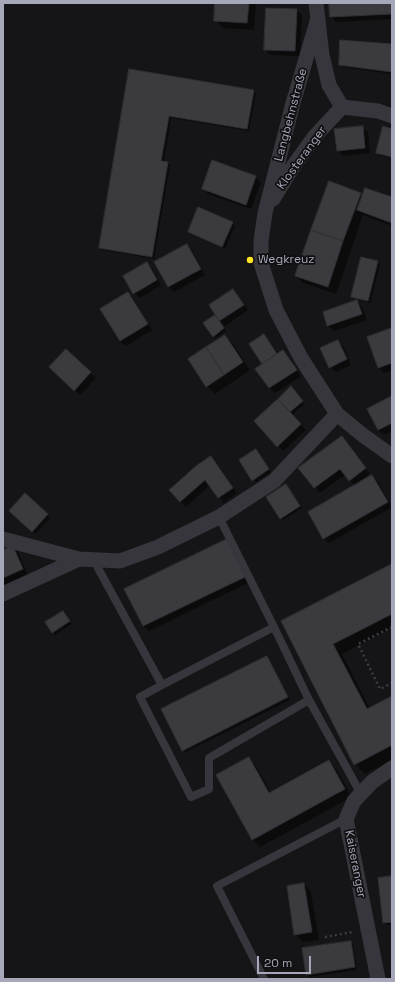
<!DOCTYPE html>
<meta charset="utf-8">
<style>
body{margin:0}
#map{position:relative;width:395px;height:982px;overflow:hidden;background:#151517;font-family:"Space Grotesk",sans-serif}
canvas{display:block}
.frame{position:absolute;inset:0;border:4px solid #a6a7b9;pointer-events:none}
.scale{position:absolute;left:257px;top:956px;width:54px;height:18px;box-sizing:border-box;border:2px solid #a6a7b9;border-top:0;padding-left:5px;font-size:12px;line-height:14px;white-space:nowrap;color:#a6a7b9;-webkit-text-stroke:3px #101012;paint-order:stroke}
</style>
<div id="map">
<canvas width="395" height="982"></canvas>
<div class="frame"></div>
<div class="scale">20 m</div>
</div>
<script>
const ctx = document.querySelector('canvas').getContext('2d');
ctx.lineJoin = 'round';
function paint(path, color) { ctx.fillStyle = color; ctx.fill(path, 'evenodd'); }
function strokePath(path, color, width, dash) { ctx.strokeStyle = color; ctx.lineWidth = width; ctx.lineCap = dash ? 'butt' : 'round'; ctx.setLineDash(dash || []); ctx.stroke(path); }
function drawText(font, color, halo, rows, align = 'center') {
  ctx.font = font + ' "Space Grotesk",sans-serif'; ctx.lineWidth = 3.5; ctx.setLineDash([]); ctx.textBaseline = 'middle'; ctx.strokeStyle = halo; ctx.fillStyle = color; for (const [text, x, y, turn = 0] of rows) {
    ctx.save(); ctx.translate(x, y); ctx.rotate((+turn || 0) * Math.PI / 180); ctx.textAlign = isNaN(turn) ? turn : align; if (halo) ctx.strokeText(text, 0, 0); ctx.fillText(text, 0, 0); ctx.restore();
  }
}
paint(new Path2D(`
 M 216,3 L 256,3 L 254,30 L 223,28 L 215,20 Z
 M 330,3 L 392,3 L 392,19 L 336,22 L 331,16 Z
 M 297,10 L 302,15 L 300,56 L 271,55 L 265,50 Z
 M 392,45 L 392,74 L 343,67 L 340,64 Z
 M 130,70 L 253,91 L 256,93 L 249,131 L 171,118 L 164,162 L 168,163 L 170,165 L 154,259 L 102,250 L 100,247 Z
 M 362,127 L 368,132 L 370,153 L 343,156 L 338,151 Z
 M 392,130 L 392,158 L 379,155 L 377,153 Z
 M 213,162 L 256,177 L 261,182 L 251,209 L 208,194 L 203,189 Z
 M 360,193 L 363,196 L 392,198 L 392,226 L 363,215 L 336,294 L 303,283 L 296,276 Z
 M 199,209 L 233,223 L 235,226 L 225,249 L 191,234 L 189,232 Z
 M 187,245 L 192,250 L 205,275 L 174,292 L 169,287 Z
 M 377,262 L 380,265 L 370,303 L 355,299 L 352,297 Z
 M 146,263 L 152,269 L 161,285 L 140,298 L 134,293 Z
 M 233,290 L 238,296 L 248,310 L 225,326 L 220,320 L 219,321 L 226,331 L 216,338 L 213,336 L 215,316 L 218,319 Z
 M 128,293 L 133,298 L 152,330 L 126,346 L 120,341 Z
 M 357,301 L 362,307 L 367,320 L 334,331 L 328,326 L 324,313 Z
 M 392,329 L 392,370 L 384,373 L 379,368 Z
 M 264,335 L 269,341 L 279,355 L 283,352 L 288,357 L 301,376 L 275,393 L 269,388 L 257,369 L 264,364 L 250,344 Z
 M 225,336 L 233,344 L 250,370 L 215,394 L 207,386 Z
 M 337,341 L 343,346 L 351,365 L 336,372 L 330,367 Z
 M 66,350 L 96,378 L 80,395 L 56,373 Z
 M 293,390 L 304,404 L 292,415 L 306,430 L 283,451 L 255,421 L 279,399 Z
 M 392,397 L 392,431 L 384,435 L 378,430 L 368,410 Z
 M 342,437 L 368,472 L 369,472 L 370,473 L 358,483 L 359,484 L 372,476 L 378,482 L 392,507 L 329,543 L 324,538 L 355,486 L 345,475 L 320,493 L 300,468 Z
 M 256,450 L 271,472 L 256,482 L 253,480 Z
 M 211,457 L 216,462 L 237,493 L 224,503 L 210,485 L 186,507 L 170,490 Z
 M 288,488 L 302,508 L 283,520 L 280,518 Z
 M 25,494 L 50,518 L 35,534 L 10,510 Z
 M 227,541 L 250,582 L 149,631 L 143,626 Z
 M 13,547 L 18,552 L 28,575 L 3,585 L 3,551 Z
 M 392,565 L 392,628 L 342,654 L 370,709 L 392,698 L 392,760 L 365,774 L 355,764 L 282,622 Z
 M 63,612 L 72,624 L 55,635 L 53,632 Z
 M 267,657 L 269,659 L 290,700 L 186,752 L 183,750 Z
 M 249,758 L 256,766 L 271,793 L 329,761 L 336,769 L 352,797 L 260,847 L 253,840 L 217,775 Z
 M 392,877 L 392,925 L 387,925 L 384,923 Z
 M 304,884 L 311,892 L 319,940 L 303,942 L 295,935 Z
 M 351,942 L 353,944 L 357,970 L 309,977 L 306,975 Z`), '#0007');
const building = new Path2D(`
 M 215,3 L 249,3 L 247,23 L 214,21 Z
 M 329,3 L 392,3 L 392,14 L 330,17 Z
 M 266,8 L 297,9 L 295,51 L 264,50 Z
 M 340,40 L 392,44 L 392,72 L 339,65 Z
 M 129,69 L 254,90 L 247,129 L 169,116 L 161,161 L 168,162 L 152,257 L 99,248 Z
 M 363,126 L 365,148 L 337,151 L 334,129 Z
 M 383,126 L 392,129 L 392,157 L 376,153 Z
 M 212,160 L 256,176 L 246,205 L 202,189 Z
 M 329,181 L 361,193 L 343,241 L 311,230 Z
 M 365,188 L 392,197 L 392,223 L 357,210 Z
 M 198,207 L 233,222 L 222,247 L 188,232 Z
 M 311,230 L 343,241 L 328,287 L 295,276 Z
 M 187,244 L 201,269 L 168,287 L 154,262 Z
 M 361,257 L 378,261 L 368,301 L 351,297 Z
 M 147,262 L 157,280 L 133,294 L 123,276 Z
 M 233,289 L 244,305 L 219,321 L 209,305 Z
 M 128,292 L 148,324 L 120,341 L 100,309 Z
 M 357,300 L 362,314 L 327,326 L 323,312 Z
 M 215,315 L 224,328 L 213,337 L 203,323 Z
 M 392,328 L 392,363 L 378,368 L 367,337 Z
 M 264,334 L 277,354 L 262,364 L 249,344 Z
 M 225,335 L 243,362 L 224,375 L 206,347 Z
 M 338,340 L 347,359 L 329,368 L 320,348 Z
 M 206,347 L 224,375 L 206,387 L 188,359 Z
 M 66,349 L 91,372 L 74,391 L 49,367 Z
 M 283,350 L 297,370 L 269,388 L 255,369 Z
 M 291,386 L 303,401 L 290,412 L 278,399 Z
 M 392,396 L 392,423 L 378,430 L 367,409 Z
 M 278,399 L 301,424 L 277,447 L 254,421 Z
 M 342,436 L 366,468 L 349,481 L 340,469 L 314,488 L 298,468 Z
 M 256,449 L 269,469 L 252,481 L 239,460 Z
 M 211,456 L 233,488 L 218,498 L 205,480 L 180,502 L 169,490 L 196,466 Z
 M 372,475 L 388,502 L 323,539 L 308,512 Z
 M 286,484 L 300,506 L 280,519 L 266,497 Z
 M 25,493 L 48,514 L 32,532 L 9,511 Z
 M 227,539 L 245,577 L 143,626 L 124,589 Z
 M 13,546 L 23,569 L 3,578 L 3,550 Z
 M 392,564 L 392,614 L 333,644 L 367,709 L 392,696 L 392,745 L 354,765 L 281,621 Z
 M 63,611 L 70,621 L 52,633 L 45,622 Z
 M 267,656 L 288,697 L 182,751 L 161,709 Z
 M 249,757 L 269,793 L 329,760 L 345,789 L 252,840 L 216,775 Z
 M 392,876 L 392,922 L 383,923 L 378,878 Z
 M 304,883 L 312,932 L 294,935 L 287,886 Z
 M 351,941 L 355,967 L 306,975 L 302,948 Z`);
paint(building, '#3a3a3f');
strokePath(building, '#302f33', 1);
strokePath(new Path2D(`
 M 392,627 L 358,644 L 380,689 L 392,683
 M 325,937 L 353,932`), '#3b3c44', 2.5, [2, 3]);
strokePath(new Path2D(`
 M 93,559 L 162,685 L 140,697 L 191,797 L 209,789 L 209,758 L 309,700 L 361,794
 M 274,627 L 309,700
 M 162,685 L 274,627 L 219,517
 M 264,979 L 217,886 L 346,819`), '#36363c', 8);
strokePath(new Path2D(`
 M 316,3 L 322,55 L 329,85 L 342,107
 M 318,18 L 293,103 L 265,213 L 261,241 L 261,263 L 276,310 L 301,358 L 337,414 L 364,436 L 392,456
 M 342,107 L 378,111 L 392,116
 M 273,199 L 292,168 L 315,136 L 342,107
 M 3,539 L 79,559 L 120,561 L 158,547 L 219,517 L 274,481 L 337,414
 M 3,594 L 79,559
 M 378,979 L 346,819 L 354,801 L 372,782 L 392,768`), '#36363c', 15);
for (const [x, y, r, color] of [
 [250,260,4,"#ffe525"]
]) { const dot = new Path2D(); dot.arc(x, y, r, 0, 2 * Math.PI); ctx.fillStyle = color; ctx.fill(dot); strokePath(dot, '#101012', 1.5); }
drawText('12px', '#a6a7b9', '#101012', [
 ["Langbehnstraße",291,115,-75],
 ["Klosteranger",302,158,-54],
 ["Kaiseranger",355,864,79]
]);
drawText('12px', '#a6a7b9', '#101012', [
 ["Wegkreuz",258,260]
], 'left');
</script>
